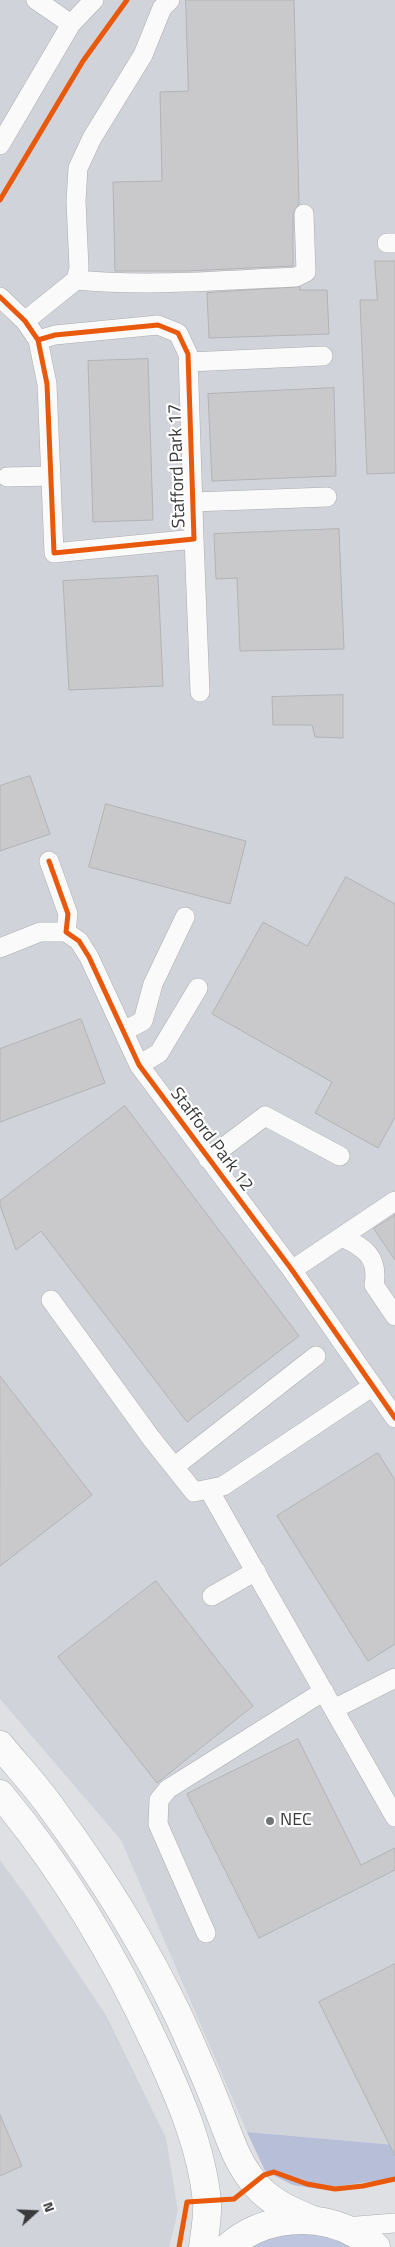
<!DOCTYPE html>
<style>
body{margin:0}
#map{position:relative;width:395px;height:2247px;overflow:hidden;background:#dfe0e3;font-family:"Titillium Web",sans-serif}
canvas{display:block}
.north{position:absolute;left:10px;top:2187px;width:50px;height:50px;-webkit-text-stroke:4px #fff;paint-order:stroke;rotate:70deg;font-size:14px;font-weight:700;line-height:20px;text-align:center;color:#393a3b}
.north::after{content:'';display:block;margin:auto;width:18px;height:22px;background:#393a3b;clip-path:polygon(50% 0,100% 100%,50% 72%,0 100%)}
</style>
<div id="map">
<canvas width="395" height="2247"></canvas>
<div class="north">N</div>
</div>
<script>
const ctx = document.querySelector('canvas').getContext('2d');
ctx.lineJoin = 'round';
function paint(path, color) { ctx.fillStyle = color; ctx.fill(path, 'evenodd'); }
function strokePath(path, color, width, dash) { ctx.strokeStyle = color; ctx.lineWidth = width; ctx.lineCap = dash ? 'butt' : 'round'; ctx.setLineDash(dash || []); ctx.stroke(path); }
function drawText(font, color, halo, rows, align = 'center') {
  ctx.font = font + ' "Titillium Web",sans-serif'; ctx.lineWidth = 4.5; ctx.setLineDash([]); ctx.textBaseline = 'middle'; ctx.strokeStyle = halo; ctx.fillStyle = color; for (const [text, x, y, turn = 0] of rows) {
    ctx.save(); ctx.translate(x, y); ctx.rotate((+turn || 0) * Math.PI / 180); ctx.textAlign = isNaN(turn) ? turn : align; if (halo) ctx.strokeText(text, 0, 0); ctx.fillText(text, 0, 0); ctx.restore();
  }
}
paint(new Path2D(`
 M 0,0 L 395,0 L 395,2145 L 247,2132 L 121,1840 L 0,1699 Z
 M 0,1860 L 27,1897 L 106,2015 L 166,2138 L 178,2211 L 169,2247 L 0,2247 Z`), '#d1d3da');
paint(new Path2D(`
 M 289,2233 C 314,2233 333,2236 355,2247 L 250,2247 L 267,2238 Z`), '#bec5de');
paint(new Path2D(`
 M 247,2132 L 395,2145 L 395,2178 L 319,2189 L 293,2185 L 265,2171 Z`), '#b7bed8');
const building = new Path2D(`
 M 186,0 L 294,0 L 299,204 L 293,214 L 293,266 L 186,271 L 115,271 L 113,182 L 162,181 L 160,92 L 188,91 Z
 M 375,261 L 395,261 L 395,473 L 367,474 L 360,300 L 377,300 Z
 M 300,287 L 300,290 L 327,290 L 329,334 L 209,338 L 207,293 Z
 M 148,359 L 153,520 L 93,522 L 88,361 Z
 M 334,388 L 336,476 L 212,481 L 208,394 Z
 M 339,529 L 344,649 L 240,651 L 237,578 L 216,579 L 214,534 Z
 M 158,576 L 163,686 L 69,690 L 63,581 Z
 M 343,695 L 343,738 L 315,737 L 312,725 L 273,725 L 272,697 Z
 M 30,776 L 50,834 L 0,851 L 0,786 Z
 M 106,804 L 246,841 L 230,904 L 89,867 Z
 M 346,877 L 395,904 L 395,1117 L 378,1148 L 315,1113 L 332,1082 L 212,1014 L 263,922 L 307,946 Z
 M 81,1019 L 105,1083 L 0,1122 L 0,1049 Z
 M 125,1106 L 299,1336 L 187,1422 L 41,1231 L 16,1250 L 0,1205 L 0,1201 Z
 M 395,1215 L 395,1260 L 374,1229 Z
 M 0,1376 L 92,1495 L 0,1566 Z
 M 378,1453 L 395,1480 L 395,1644 L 368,1661 L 277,1516 Z
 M 156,1581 L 253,1706 L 157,1783 L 58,1657 Z
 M 298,1739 L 361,1865 L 395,1848 L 395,1870 L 259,1938 L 187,1794 Z
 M 395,1964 L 395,2156 L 319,2002 Z
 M 0,2115 L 22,2166 L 0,2176 Z`);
paint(building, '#c9c9cb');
strokePath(building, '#b2b3b5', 1);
const minor = new Path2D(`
 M 36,0 L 71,24
 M 0,145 L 71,24 L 94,0
 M 387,243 L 395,243
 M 76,280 C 150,287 223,280 296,277 L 306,272 L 304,214
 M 0,297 L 25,321 L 38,340 L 47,384 L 54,553 L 194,539 L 188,354 L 178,333 L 158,325 L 55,335 L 38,340
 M 25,321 L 76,280 L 79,268 L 76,201 L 78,168 L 92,138 L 143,55 L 162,8 L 170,0
 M 188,362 L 323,356
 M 7,477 L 51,476
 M 193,502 L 327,497
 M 194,539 L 200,692
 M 49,861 L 68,914 L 66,932 L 79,941 L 89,957 L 139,1065 L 292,1270 L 395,1418
 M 0,948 L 40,932 L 66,932
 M 124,1031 L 143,1021 L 153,984 L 185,917
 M 139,1065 L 159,1053 L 198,988
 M 208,1159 L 265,1116 L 340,1156
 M 342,1237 C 364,1247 379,1257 374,1285 L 395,1316
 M 292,1270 L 395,1201
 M 51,1300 L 151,1438 L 194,1492 L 223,1486 L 373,1386
 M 174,1467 L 316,1356
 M 209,1490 L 395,1817
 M 212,1596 L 256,1571
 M 334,1709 L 395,1678
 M 206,1933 L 158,1824 L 159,1800 L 168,1789 L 324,1691
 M 345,2227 L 395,2223`);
const highway = new Path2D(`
 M 0,1745 C 18,1767 37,1787 53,1810 C 101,1875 144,1944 179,2017 C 193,2048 207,2079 219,2111 C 228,2133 235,2157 249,2176 C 265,2200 288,2210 313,2220
 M 0,1794 C 64,1870 115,1957 157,2048 C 179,2096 202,2148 207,2202 C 208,2216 205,2232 203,2247
 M 228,2247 C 263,2216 317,2212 356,2234 C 363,2238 371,2241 376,2247`);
strokePath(minor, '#acacae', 20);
strokePath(highway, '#acacae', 29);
strokePath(minor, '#fafafb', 19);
strokePath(highway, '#fafafb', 28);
strokePath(new Path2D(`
 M 0,200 L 83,61 L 127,0
 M 0,297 L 25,321 L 38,340 L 47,384 L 54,553 L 194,539 L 188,354 L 178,333 L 158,325 L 55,335 L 38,340
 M 49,861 L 68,914 L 66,932 L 79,941 L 89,957 L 139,1065 L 292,1270 L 395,1418
 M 179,2247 L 187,2202 L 234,2199 L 264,2175 L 274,2172 L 307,2184 L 335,2189 L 363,2186 L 395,2179`), '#e8590c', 5);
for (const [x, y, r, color] of [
 [270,1821,5,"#737476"]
]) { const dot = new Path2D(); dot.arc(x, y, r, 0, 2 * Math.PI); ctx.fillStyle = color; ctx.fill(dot); strokePath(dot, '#fff', 2); }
drawText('18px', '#393a3b', '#fff', [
 ["Stafford Park 17",178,466,-92],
 ["Stafford Park 12",211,1140,53]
]);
drawText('18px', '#393a3b', '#fff', [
 ["NEC",280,1821]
], 'left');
</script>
